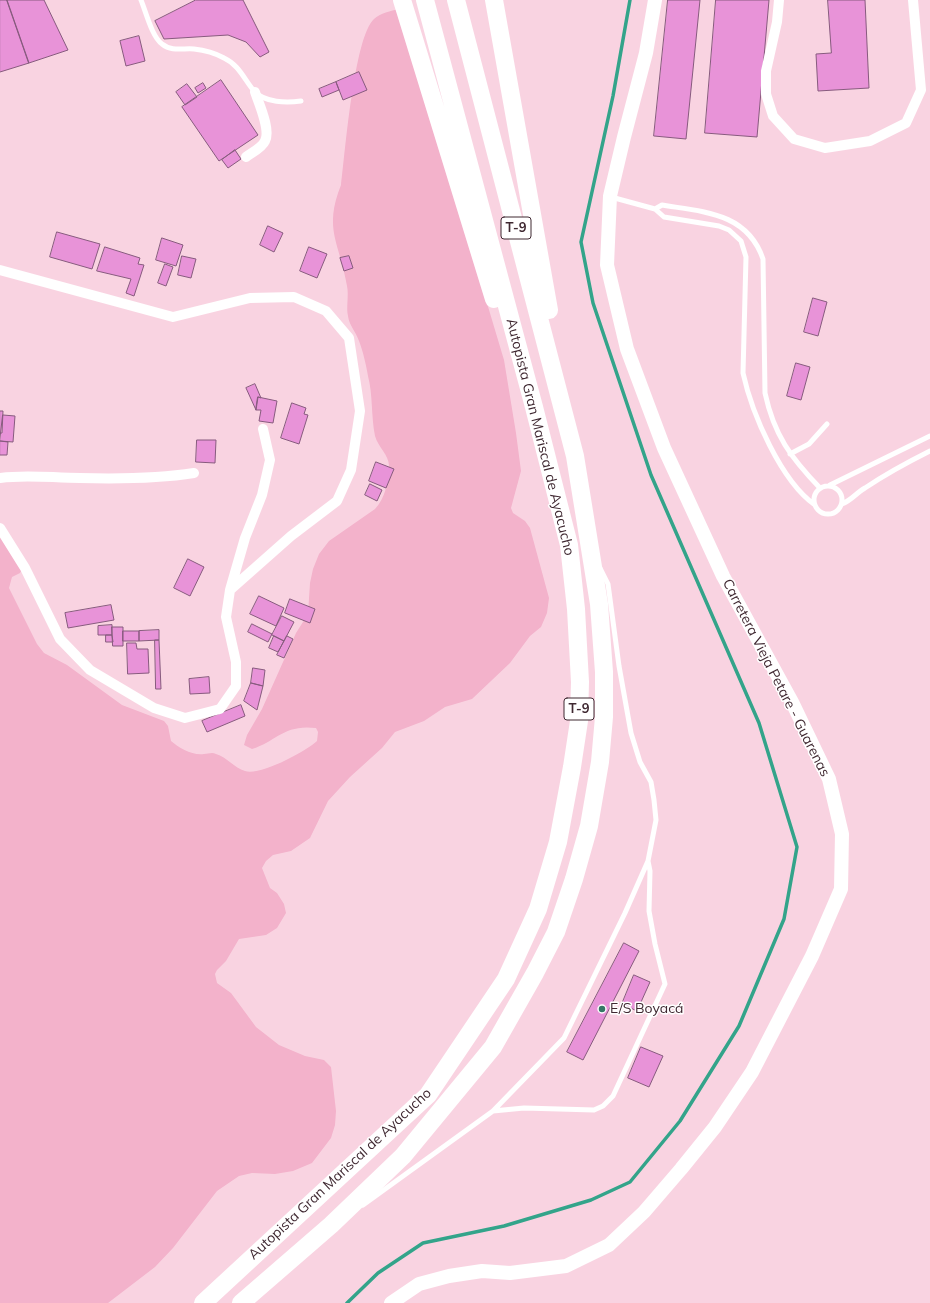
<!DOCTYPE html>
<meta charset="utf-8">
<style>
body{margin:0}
canvas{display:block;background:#f9d3e1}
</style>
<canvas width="930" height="1303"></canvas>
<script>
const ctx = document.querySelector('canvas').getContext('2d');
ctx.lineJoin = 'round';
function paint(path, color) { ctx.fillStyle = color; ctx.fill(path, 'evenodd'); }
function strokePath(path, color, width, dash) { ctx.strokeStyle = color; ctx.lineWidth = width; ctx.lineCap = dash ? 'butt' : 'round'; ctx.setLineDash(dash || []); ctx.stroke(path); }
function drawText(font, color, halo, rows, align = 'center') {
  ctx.font = font + ' Mulish,sans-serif'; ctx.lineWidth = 3; ctx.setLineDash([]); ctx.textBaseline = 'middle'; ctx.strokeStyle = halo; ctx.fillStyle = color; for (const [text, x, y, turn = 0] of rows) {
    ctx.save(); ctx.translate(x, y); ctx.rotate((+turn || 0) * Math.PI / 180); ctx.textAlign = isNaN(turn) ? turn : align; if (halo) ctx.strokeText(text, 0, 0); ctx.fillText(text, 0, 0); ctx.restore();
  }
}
paint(new Path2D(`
 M 399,9 L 504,360 L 516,433 L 521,471 L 511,508 L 513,513 L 525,521 L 530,528 L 549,598 L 547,613 L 541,627 L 530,636 L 510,663 L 472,699 L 445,707 L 424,721 L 395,732 L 382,748 L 350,777 L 328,801 L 310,838 L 291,851 L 273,855 L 266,861 L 262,868 L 270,888 L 277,893 L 284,904 L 286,913 L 277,928 L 266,935 L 239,939 L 226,961 L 217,970 L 215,974 L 217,983 L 231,993 L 256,1027 L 279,1045 L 305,1056 L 324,1060 L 331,1067 L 336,1111 L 335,1125 L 331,1138 L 312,1163 L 293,1171 L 275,1174 L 252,1173 L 239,1176 L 217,1191 L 173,1248 L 155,1267 L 108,1303 L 0,1303 L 0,528 L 23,567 L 20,573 L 12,577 L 9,588 L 37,644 L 44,653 L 67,665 L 122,705 L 164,721 L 168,726 L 171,741 C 179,748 193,756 204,754 C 208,754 212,752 216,754 C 227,757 234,768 245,771 C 260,776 305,752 317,741 L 318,732 L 316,728 C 284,724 277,741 252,749 L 244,745 L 247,735 L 262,709 L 296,633 L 308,614 L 310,583 L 313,569 L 319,554 L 329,541 L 375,509 C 385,499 389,480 389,466 C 389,455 378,447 375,436 C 371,416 373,395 368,376 C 366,365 363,351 359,341 C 356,332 349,325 348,316 C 346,308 349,295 347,286 C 340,243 323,230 341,185 C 345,154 354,37 374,19 C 380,13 391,11 399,9 Z`), '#f3b2cb');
strokePath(new Path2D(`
 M 347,1303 L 378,1273 L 423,1243 L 504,1226 L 591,1200 L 630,1182 L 680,1121 L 739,1026 L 784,919 L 797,847 L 759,723 L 651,475 L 593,303 L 581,242 L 613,96 L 630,0`), '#33a48a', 3.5);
const building = new Path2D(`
 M 0,0 L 7,0 L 29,63 L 0,72 Z
 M 7,0 L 44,0 L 68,50 L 29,63 Z
 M 196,0 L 243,0 L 269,52 L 260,57 L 246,42 L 228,35 L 164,39 L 155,21 Z
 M 668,0 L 700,0 L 686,139 L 654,136 Z
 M 716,0 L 769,0 L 757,137 L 705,133 Z
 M 828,0 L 865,0 L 869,88 L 818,91 L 816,54 L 831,53 Z
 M 139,36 L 145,61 L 126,66 L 120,41 Z
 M 359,72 L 367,90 L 343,100 L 336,82 Z
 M 221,80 L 258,135 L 219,161 L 182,107 Z
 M 336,82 L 339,90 L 322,97 L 319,89 Z
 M 203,83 L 206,88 L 198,93 L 195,88 Z
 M 187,84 L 197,97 L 185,105 L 176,92 Z
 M 235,150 L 241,159 L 228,168 L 222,160 Z
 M 268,226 L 283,233 L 274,252 L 260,245 Z
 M 57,232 L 100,244 L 92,269 L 50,257 Z
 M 162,238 L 183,245 L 176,266 L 156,260 Z
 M 105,247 L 140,258 L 138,264 L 144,265 L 134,296 L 126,293 L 131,279 L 97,271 Z
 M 309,247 L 327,254 L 317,278 L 300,271 Z
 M 182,256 L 196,259 L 191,278 L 178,275 Z
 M 349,256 L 353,268 L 344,271 L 340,258 Z
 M 165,264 L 173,267 L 166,286 L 158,283 Z
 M 813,298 L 827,302 L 818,336 L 804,332 Z
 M 796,363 L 810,367 L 801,400 L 787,396 Z
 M 255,384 L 261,398 L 258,397 L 256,410 L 246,388 Z
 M 258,397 L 277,401 L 273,423 L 259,421 L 261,410 L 256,410 Z
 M 292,403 L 306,408 L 304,414 L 308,415 L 299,444 L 281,438 Z
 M 0,411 L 3,411 L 2,433 L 0,433 Z
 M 3,415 L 15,416 L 13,442 L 0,441 Z
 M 197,440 L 216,440 L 215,463 L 196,462 Z
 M 0,441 L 8,442 L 7,455 L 0,455 Z
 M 376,462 L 394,469 L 386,488 L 369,481 Z
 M 370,484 L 382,490 L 377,501 L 365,495 Z
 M 188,559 L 204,567 L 190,596 L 174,588 Z
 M 259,596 L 284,608 L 276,626 L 250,614 Z
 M 290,599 L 315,609 L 310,623 L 285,613 Z
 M 111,605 L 114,620 L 68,628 L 65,613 Z
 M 282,616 L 294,622 L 284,641 L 272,635 Z
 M 252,624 L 272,634 L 268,642 L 248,632 Z
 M 112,625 L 112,635 L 98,635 L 98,626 Z
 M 112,627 L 123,627 L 123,646 L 113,646 Z
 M 159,630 L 159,640 L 139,641 L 139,631 Z
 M 123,631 L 139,631 L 139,641 L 123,641 Z
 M 106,635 L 112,635 L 113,642 L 106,642 Z
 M 274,636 L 284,641 L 278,652 L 269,648 Z
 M 287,636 L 293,639 L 284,658 L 277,655 Z
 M 155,640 L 159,640 L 161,689 L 156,689 Z
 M 127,643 L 136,643 L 137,649 L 148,649 L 149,673 L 128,674 Z
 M 253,668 L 265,670 L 263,686 L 251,683 Z
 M 209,677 L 210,693 L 190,694 L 189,679 Z
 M 251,683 L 263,686 L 257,710 L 244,701 Z
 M 241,705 L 245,716 L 207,732 L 202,721 Z
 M 624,943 L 639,951 L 583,1060 L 567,1052 Z
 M 634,975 L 650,982 L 637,1011 L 622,1004 Z
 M 641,1047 L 663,1056 L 649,1087 L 628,1078 Z`);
paint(building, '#e893d8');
strokePath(building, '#875b7e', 1);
strokePath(new Path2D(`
 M 141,0 C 146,12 152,37 162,44 C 172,52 183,48 194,49 C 204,50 215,53 224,58 C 239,65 244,79 254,91 C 265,103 287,103 301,101
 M 611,197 L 655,209 L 664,217 L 719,226 L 729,230 L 741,241 L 746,257 L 743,373 C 752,414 781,481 815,505
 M 655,209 L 662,205 L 668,206 C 708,212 748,215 763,259 L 765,393 C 774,435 791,458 820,488
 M 790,454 L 809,444 L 827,424
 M 830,485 L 930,436
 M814 500a14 14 0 1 1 28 0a14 14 0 1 1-28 0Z
 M 842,504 C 852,500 856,493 865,488 C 886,474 908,462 930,451
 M 493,1111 L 524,1108 L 594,1110 L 603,1106 L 613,1096 L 665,984 L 655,944 L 649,911 L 650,871 L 648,861
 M 363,1205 L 493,1111 L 564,1038 L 625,913 L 648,861 L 656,820 L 654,800 L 651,782 L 640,762 L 631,733 L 619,666 L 608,584 L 600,568`), '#fff', 5);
strokePath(new Path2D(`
 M 779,0 L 777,22 L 766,71 L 766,94 L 773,116 L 794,139 L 825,148 L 870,141 L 906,123 L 921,90 L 913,0
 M 246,157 C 251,153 262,148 265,141 C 271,130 259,104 255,92
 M 0,270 L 173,317 L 250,298 L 294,297 L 326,311 L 349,338 L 360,411 L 351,470 L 337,501 L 291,536 L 230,590 L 226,617 L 236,662 L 236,686 L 220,709 L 185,718 L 154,708 L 90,670 L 60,639 L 25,568 L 0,528
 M 0,478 C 27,474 53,478 80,478 C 118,479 156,479 194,473
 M 230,590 L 245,538 L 262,495 L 270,460 L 263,429`), '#fff', 10);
strokePath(new Path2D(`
 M 391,1303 L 419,1284 L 449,1276 L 482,1271 L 510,1273 L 566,1266 L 609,1245 L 644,1212 L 681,1169 L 715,1127 L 752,1072 L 812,956 L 841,889 L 842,834 L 829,779 L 792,702 L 723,576 L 664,448 L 627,349 L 607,265 L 610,196 L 624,137 L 646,53 L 655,0`), '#fff', 14);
strokePath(new Path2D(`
 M 402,0 L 494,299
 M 494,0 L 549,310
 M 203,1303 L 428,1095 L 506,979 L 538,909 L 558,842 L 572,767 L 579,721 L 580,682 L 576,609 L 569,545 L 534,407 L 425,0
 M 241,1303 L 331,1225 L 403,1156 L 493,1047 L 535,973 L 556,932 L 574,879 L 589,826 L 600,762 L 604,717 L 604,672 L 599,604 L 575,456 L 456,0`), '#fff', 18);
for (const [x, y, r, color] of [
 [602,1009,4,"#367766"]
]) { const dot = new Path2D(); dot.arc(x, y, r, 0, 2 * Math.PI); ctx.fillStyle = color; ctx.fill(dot); strokePath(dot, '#fff', 1.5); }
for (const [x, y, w] of [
 [516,228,30],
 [579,709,30]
]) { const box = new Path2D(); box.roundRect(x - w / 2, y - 11, w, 22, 3); ctx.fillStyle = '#fff'; ctx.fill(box); strokePath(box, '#3f2831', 1); }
drawText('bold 13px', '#3f2831', null, [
 ["T-9",516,228],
 ["T-9",579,709]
]);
drawText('14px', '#3f2831', '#fff', [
 ["Autopista Gran Mariscal de Ayacucho",540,437,76],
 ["Carretera Vieja Petare - Guarenas",776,678,63],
 ["Autopista Gran Mariscal de Ayacucho",340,1174,-43]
]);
drawText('14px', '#3f2831', '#fff', [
 ["E/S Boyacá",610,1009]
], 'left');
</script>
